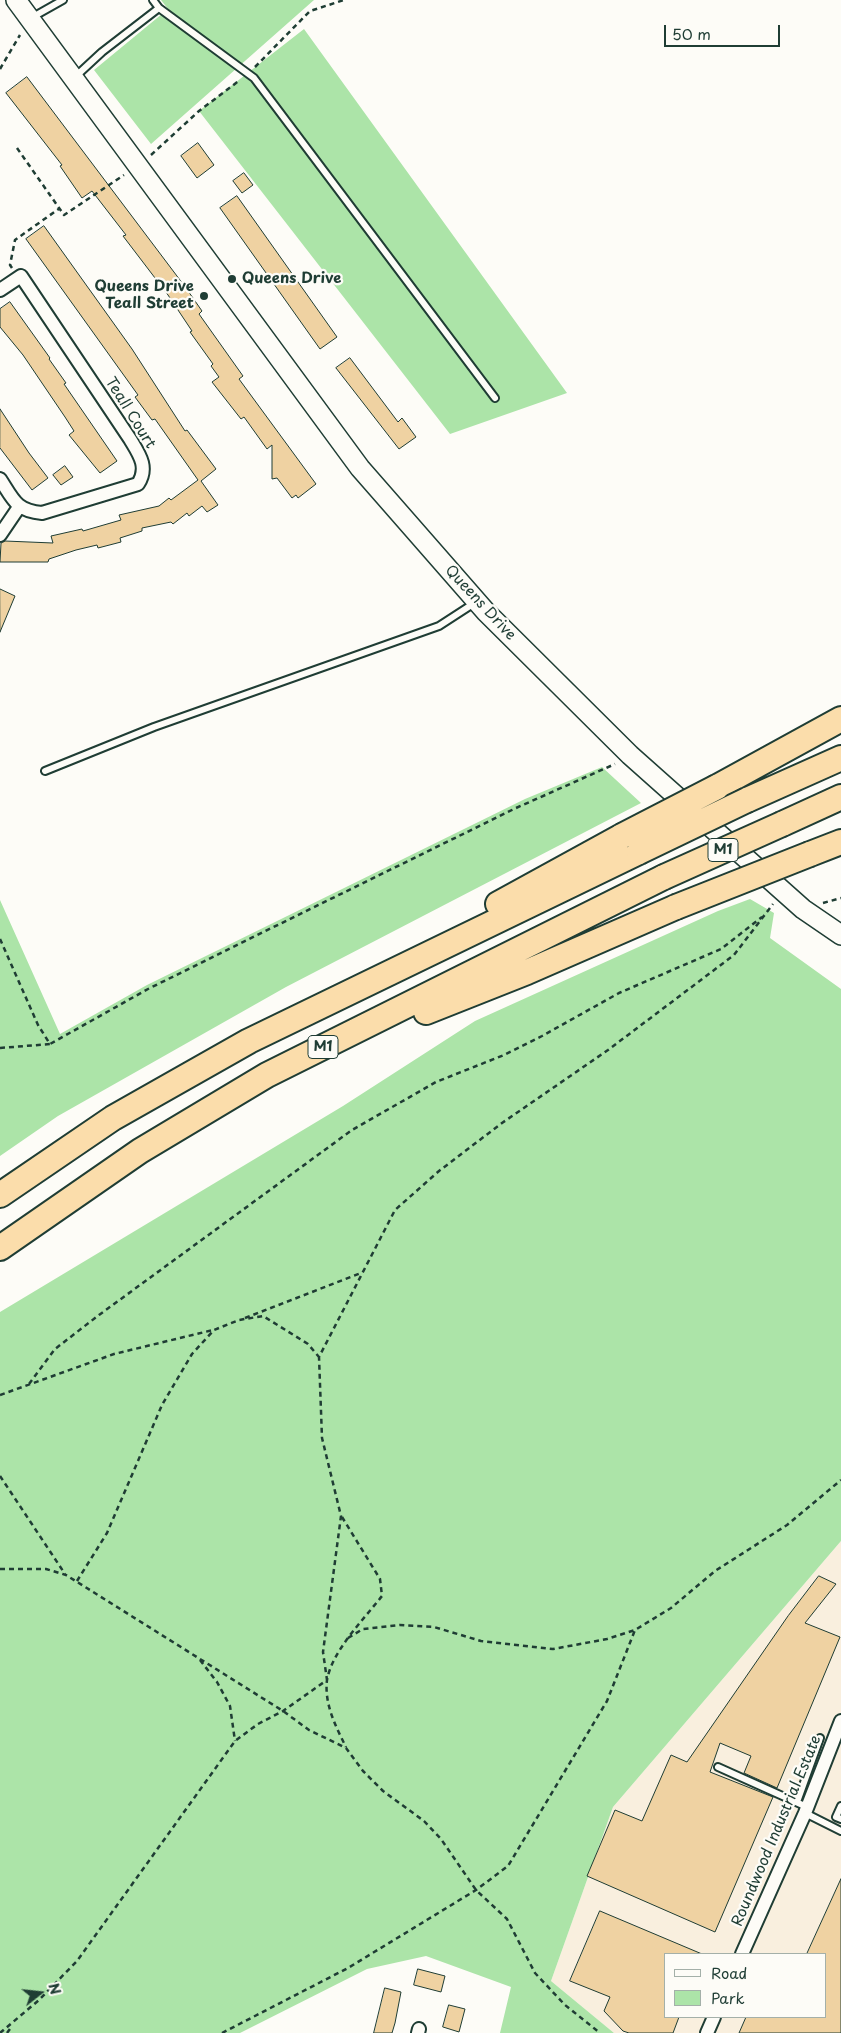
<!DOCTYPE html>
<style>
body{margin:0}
#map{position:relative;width:841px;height:2033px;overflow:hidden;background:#fdfcf7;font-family:"Playpen Sans",sans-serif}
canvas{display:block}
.legend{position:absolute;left:664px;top:1953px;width:162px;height:65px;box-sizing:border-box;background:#fdfcf7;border:1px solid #a4b0a9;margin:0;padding:6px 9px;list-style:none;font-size:15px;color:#1f3d34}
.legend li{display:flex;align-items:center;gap:10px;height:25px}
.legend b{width:25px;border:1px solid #a4b0a9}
.north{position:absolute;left:15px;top:1968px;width:50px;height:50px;-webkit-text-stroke:4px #fdfcf7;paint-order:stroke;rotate:74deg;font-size:14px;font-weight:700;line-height:20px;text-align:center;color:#1f3d34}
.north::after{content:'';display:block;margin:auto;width:18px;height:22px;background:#1f3d34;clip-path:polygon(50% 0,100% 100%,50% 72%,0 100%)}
.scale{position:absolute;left:664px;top:25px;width:116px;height:22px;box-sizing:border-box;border:2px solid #1f3d34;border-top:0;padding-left:6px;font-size:15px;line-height:18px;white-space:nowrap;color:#1f3d34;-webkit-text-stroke:4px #fdfcf7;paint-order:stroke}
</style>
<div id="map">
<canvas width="841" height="2033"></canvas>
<ul class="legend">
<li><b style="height:6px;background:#fdfcf7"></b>Road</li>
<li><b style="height:14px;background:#ace4a8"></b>Park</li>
</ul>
<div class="north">N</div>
<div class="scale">50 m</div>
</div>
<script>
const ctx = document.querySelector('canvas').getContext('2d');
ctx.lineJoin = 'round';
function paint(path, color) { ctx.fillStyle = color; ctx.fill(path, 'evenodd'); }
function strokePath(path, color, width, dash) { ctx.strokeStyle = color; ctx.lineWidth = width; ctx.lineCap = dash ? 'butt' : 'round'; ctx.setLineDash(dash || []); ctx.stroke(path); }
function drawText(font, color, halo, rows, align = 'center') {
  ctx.font = font + ' "Playpen Sans",sans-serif'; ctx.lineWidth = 4.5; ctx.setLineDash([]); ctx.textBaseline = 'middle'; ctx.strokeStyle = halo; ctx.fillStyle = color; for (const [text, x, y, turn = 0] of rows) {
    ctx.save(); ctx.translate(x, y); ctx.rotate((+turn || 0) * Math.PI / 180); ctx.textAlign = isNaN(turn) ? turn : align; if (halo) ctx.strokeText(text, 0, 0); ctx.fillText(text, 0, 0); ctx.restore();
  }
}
paint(new Path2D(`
 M 841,1541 L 841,2033 L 614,2033 L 551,1981 L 613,1807 ZM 665,1954 L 825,1954 L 825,2017 L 665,2017 Z`), '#f9efde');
paint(new Path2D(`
 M 161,0 L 314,0 L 151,144 L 94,70 L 168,9 Z
 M 304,29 L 567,393 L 450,434 L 199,111 Z
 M 602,767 L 641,803 L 286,987 L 58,1116 L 0,1156 L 0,900 L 60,1034 L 147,985 L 525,799 Z
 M 750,899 L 774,913 L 770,938 L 841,989 L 841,1541 L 613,1807 L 551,1981 L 614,2033 L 500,2033 L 511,1987 L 426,1956 L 367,1969 L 240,2033 L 0,2033 L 0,1312 L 343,1106 L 475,1021 L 718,911 Z`), '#ace4a8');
const building = new Path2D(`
 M 27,77 L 186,288 L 202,311 L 199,314 L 243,376 L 239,379 L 316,484 L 298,498 L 296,495 L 292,498 L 277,478 L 272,479 L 272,445 L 267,449 L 244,417 L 241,419 L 212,382 L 219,377 L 211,366 L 213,364 L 190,332 L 192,331 L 168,295 L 123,236 L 126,235 L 92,191 L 82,198 L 60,166 L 62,165 L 6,93 Z
 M 198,143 L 214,165 L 197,178 L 181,156 Z
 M 244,173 L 253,185 L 242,193 L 233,181 Z
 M 237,196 L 337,337 L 320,349 L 220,208 Z
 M 44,226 L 132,349 L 185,431 L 187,430 L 216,469 L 201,481 L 218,505 L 207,512 L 202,506 L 189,516 L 187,513 L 173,524 L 171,522 L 142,528 L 142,531 L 120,538 L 121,542 L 98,548 L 97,545 L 76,550 L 49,559 L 48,562 L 0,562 L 1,543 L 5,541 L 53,543 L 51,536 L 82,529 L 83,531 L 121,520 L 119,515 L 159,506 L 169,498 L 171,500 L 198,480 L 155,419 L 152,420 L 135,397 L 138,395 L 26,239 Z
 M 10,302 L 50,358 L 49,359 L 66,383 L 64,384 L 117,461 L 100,473 L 69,435 L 74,431 L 65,417 L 23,355 L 0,327 L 0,309 Z
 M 350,358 L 398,422 L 402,418 L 416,437 L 399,449 L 336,368 Z
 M 0,409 L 29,453 L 48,478 L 32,490 L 0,448 Z
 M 65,466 L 73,477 L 61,485 L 53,475 Z
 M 0,589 L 15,596 L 0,632 Z
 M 819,1576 L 836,1584 L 805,1623 L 840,1637 L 777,1788 L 744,1773 L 751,1756 L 720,1743 L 710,1772 L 773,1797 L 715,1932 L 587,1876 L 615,1810 L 642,1821 L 671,1755 L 687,1762 L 788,1616 Z
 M 841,1879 L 841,2033 L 739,2033 L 746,2017 L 825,2017 L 825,1954 L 807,1954 Z
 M 600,1911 L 702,1954 L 665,1954 L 665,2017 L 679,2017 L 673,2033 L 629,2033 L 623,2031 L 604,2011 L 610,1997 L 570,1981 Z
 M 418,1969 L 445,1976 L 441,1992 L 414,1985 Z
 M 385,1988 L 401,1992 L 395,2023 L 392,2033 L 374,2033 Z
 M 449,2005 L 465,2009 L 459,2032 L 443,2027 Z`);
paint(building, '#efd2a2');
strokePath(building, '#1f3d34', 1);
const lane = new Path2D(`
 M 159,8 L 254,78 L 495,398
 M 31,18 L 63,0
 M 75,77 L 102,52 L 159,8 L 153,0
 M 45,771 L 154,727 L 439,626 L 476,602
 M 718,1767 L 807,1807
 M 797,1802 L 820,1738
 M 841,1806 L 836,1817 L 841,1819
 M 805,1813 L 841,1831`);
const street = new Path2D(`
 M 0,290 L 21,276 L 130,439 C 139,454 149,467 138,484 L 42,513 C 16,511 13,499 0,479
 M 0,535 L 19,507
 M 742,1954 L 805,1813 L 841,1721
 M 418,2033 L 419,2029
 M 707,2033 L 714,2017`);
const secondary = new Path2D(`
 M 16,0 L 360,468 L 486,612 L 630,755 L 803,909 L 841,935`);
const highway = new Path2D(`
 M 717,787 L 841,719
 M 747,800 L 841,758
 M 782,824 L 841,797
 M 810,854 L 841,842
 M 498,904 L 622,836
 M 426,1012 L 527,972 L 676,907
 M 0,1195 L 113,1118 L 249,1041 L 639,852
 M 0,1248 L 140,1151 L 267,1075 L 664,877`);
strokePath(lane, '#1f3d34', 10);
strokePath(street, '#1f3d34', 16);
strokePath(secondary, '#1f3d34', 22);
strokePath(highway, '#1f3d34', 28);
strokePath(new Path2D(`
 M 255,67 L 310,11 L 344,0
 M 0,69 L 20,35
 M 17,148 L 64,215 L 124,175
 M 151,155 L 199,111 L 240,80
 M 12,268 L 10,265 L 15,240 L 60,208
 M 823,903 L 841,898
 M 0,939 L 38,1025 L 50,1044 L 148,989 L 241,943 L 516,808 L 615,764
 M 0,1048 L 50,1044
 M 245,1318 L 361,1273
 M 29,1384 L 55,1349 L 99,1315 L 352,1130 L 436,1082 L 504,1055 L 542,1036 L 619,993 L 721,949 L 762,917
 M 0,1395 L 114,1354 L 213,1330
 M 0,1476 L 65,1574
 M 342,1517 L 380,1579 L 382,1596 C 364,1619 332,1651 327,1680 C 324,1704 336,1727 346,1747
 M 0,1569 L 46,1569 L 66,1575 L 283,1711 L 309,1730 L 346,1748 L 363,1771 L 383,1791 L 424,1821 L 441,1839 L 476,1890 L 507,1919 L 535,1973 L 565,2005 L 600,2033
 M 77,1581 L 107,1533 L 162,1405 L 192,1354 L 214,1330 L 239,1320 L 263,1316 L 308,1344 L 319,1357
 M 348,1638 L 363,1629 L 400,1625 L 434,1627 L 481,1641 L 553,1649 L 607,1639 L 635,1630 L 671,1608 L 715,1571 L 787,1525 L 841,1480
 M 200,1660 L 217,1682 L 230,1706 L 235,1741
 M 0,2033 L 39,2000 L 77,1961 L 235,1741 L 258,1724 L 283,1711 L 327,1680 L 323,1652 L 341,1516 L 322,1438 L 319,1357 L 395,1210 L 439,1171 L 502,1123 L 608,1050 L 734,955 L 773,904
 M 7,2033 L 12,2026
 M 222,2033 L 348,1968 L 476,1890 L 508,1866 L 607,1701 L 635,1630`), '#1f3d34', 2.5, [5, 4]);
strokePath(lane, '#fdfcf7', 6);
strokePath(street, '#fdfcf7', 12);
strokePath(secondary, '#fdfcf7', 19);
strokePath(highway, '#fbddab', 24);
const highwayBridge = new Path2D(`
 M 622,836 L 717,787
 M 639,852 L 747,800
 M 664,877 L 782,824
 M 676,907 L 810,854`);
strokePath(highwayBridge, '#1f3d34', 28, []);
strokePath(highwayBridge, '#fbddab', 24);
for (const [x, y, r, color] of [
 [232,279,5,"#1f3d34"],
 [204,296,5,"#1f3d34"]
]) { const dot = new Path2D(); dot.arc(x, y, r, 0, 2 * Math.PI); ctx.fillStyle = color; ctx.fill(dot); strokePath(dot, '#fdfcf7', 2); }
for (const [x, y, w] of [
 [723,850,30],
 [323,1047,30]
]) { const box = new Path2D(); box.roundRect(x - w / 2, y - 11.5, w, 23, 4); ctx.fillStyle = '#fdfcf7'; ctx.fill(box); strokePath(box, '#1f3d34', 1); }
drawText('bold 14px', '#1f3d34', null, [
 ["M1",723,850],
 ["M1",323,1047]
]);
drawText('bold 15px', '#1f3d34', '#fdfcf7', [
 ["Queens Drive",242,279],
 ["Queens Drive",194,287,"right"],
 ["Teall Street",194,304,"right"]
], 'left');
drawText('15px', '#1f3d34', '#fdfcf7', [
 ["Teall Court",130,413,58],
 ["Queens Drive",480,603,47],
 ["Roundwood Industrial Estate",777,1831,-67]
]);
</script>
